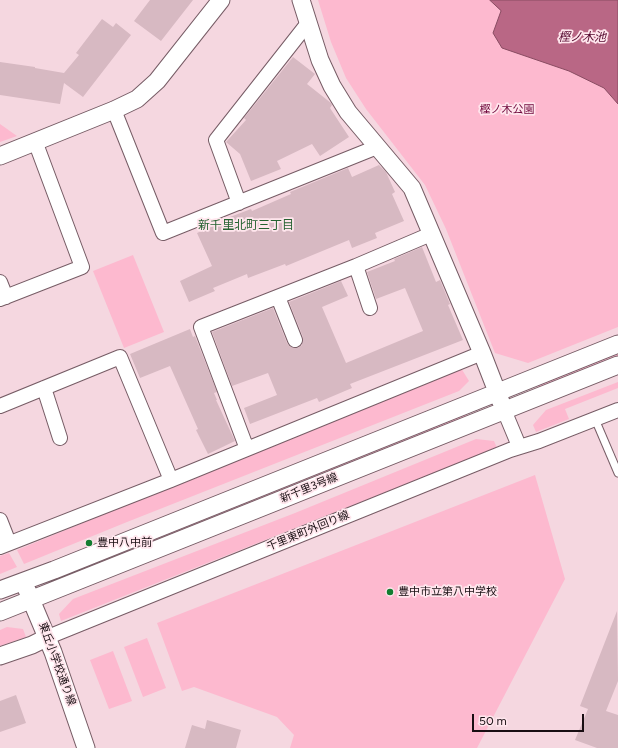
<!DOCTYPE html>
<meta charset="utf-8">
<style>
body{margin:0}
#map{position:relative;width:618px;height:748px;overflow:hidden;background:#f5d7e0;font-family:Figtree,sans-serif}
canvas{display:block}
.scale{position:absolute;left:472px;top:714px;width:112px;height:18px;box-sizing:border-box;border:2px solid #180e12;border-top:0;padding-left:5px;font-size:12px;line-height:14px;white-space:nowrap;color:#180e12;-webkit-text-stroke:3px #ffe6ed;paint-order:stroke}
</style>
<div id="map">
<canvas width="618" height="748"></canvas>
<div class="scale">50 m</div>
</div>
<script>
const ctx = document.querySelector('canvas').getContext('2d');
ctx.lineJoin = 'round';
function paint(path, color) { ctx.fillStyle = color; ctx.fill(path, 'evenodd'); }
function strokePath(path, color, width, dash) { ctx.strokeStyle = color; ctx.lineWidth = width; ctx.lineCap = dash ? 'butt' : 'round'; ctx.setLineDash(dash || []); ctx.stroke(path); }
function drawText(font, color, halo, rows, align = 'center') {
  ctx.font = font + ' Figtree,"Noto Sans JP",sans-serif'; ctx.lineWidth = 3.5; ctx.setLineDash([]); ctx.textBaseline = 'middle'; ctx.strokeStyle = halo; ctx.fillStyle = color; for (const [text, x, y, turn = 0] of rows) {
    ctx.save(); ctx.translate(x, y); ctx.rotate((+turn || 0) * Math.PI / 180); ctx.textAlign = isNaN(turn) ? turn : align; if (halo) ctx.strokeText(text, 0, 0); ctx.fillText(text, 0, 0); ctx.restore();
  }
}
paint(new Path2D(`
 M 318,0 L 618,0 L 618,327 L 528,363 L 495,353 L 446,229 L 425,185 L 366,109 L 346,78 L 331,42 Z
 M 0,124 L 17,136 L 0,142 Z
 M 133,255 L 164,332 L 124,348 L 93,271 Z
 M 618,351 L 618,357 L 540,388 L 538,387 L 537,385 Z
 M 461,368 L 469,381 L 459,391 L 127,522 L 24,564 L 17,550 Z
 M 618,382 L 618,388 L 565,409 L 569,419 L 536,432 L 533,425 L 546,410 Z
 M 466,413 L 467,417 L 64,578 L 62,576 L 62,574 Z
 M 476,439 L 494,441 L 497,448 L 61,621 L 59,614 L 73,599 L 295,513 Z
 M 535,475 L 565,579 L 477,748 L 290,748 L 294,735 L 277,717 L 194,687 L 182,691 L 157,623 Z
 M 9,553 L 17,567 L 0,574 L 0,556 Z
 M 7,627 L 23,629 L 26,637 L 0,646 L 0,630 Z
 M 147,638 L 166,688 L 143,697 L 124,647 Z
 M 113,651 L 132,701 L 109,709 L 90,660 Z`), '#fdb9cf');
const water = new Path2D(`
 M 490,0 L 618,0 L 618,104 L 604,88 L 569,71 L 502,48 L 493,33 L 501,11 Z`);
paint(water, '#b96785');
strokePath(water, '#894c62', 1);
paint(new Path2D(`
 M 150,0 L 193,0 L 161,41 L 134,21 Z
 M 102,19 L 113,27 L 116,23 L 131,35 L 83,97 L 64,83 L 60,104 L 0,95 L 0,62 L 35,67 L 35,68 L 64,73 L 79,55 L 76,53 Z
 M 293,57 L 315,74 L 307,84 L 331,103 L 332,105 L 330,108 L 349,137 L 320,156 L 312,144 L 277,161 L 281,169 L 251,181 L 240,154 L 226,142 L 246,120 L 244,118 Z
 M 379,165 L 386,172 L 395,192 L 392,194 L 404,221 L 375,233 L 377,238 L 352,248 L 349,240 L 286,266 L 285,264 L 248,278 L 247,274 L 213,288 L 215,291 L 189,302 L 180,281 L 212,266 L 197,233 L 223,222 L 222,220 L 251,209 L 252,211 L 291,194 L 290,192 L 348,168 L 352,177 Z
 M 422,247 L 436,282 L 440,280 L 450,304 L 448,305 L 463,340 L 350,384 L 352,388 L 319,402 L 317,398 L 250,424 L 244,408 L 277,395 L 268,373 L 232,386 L 212,332 L 273,308 L 287,343 L 290,347 L 298,348 L 302,345 L 303,337 L 289,302 L 341,281 L 348,296 L 322,307 L 346,363 L 423,331 L 405,288 L 376,299 L 367,272 L 395,261 L 394,259 Z
 M 190,329 L 193,337 L 195,336 L 217,392 L 214,393 L 217,400 L 216,400 L 235,441 L 208,454 L 196,430 L 198,429 L 170,366 L 140,378 L 130,354 Z
 M 617,611 L 618,681 L 606,711 L 618,715 L 618,748 L 597,748 L 575,740 L 588,709 L 580,706 Z
 M 16,695 L 26,723 L 0,732 L 0,701 Z
 M 207,720 L 241,730 L 236,748 L 185,748 L 192,725 L 205,729 Z`), '#d7b9c2');
const service = new Path2D(`
 M 595,419 L 618,473`);
const minor = new Path2D(`
 M 114,110 L 163,233 L 377,147
 M 239,203 L 216,140 L 308,23
 M 356,266 L 370,308
 M 0,282 L 6,297
 M 278,297 L 295,340
 M 0,299 L 82,267 L 35,141
 M 44,388 L 60,438
 M 0,406 L 120,357 L 171,480
 M 504,410 L 519,446
 M 247,449 L 201,327 L 356,266 L 431,234
 M 0,520 L 9,543
 M 0,547 L 171,480 L 482,353
 M 48,637 L 510,450 L 539,441 L 618,410`);
const tertiary = new Path2D(`
 M 301,0 L 320,60 L 332,86 L 348,112 L 412,188 L 482,353 L 501,402
 M 0,156 L 114,110 L 137,99 L 157,81 L 221,0
 M 0,590 L 54,570 L 618,344
 M 27,590 L 53,652 L 86,748
 M 0,612 L 618,365
 M 0,656 L 32,645 L 48,637`);
strokePath(service, '#765c65', 9);
strokePath(minor, '#765c65', 16);
strokePath(tertiary, '#765c65', 19);
strokePath(service, '#fff', 7);
strokePath(minor, '#fff', 14);
strokePath(tertiary, '#fff', 17);
for (const [x, y, r, color] of [
 [89,543,4,"#127c30"],
 [390,592,4,"#127c30"]
]) { const dot = new Path2D(); dot.arc(x, y, r, 0, 2 * Math.PI); ctx.fillStyle = color; ctx.fill(dot); strokePath(dot, '#ffe6ed', 1.5); }
drawText('11px', '#710a3e', '#ffe6ed', [
 ["樫ノ木公園",507,110]
]);
drawText('11px', '#180e12', '#ffe6ed', [
 ["新千里3号線",309,488,-22],
 ["千里東町外回り線",308,531,-22],
 ["東丘小学校通り線",57,664,70]
]);
drawText('11px', '#180e12', '#ffe6ed', [
 ["豊中八中前",97,543],
 ["豊中市立第八中学校",398,592]
], 'left');
drawText('italic 12px', '#53062c', '#ffe6ed', [
 ["樫ノ木池",582,37]
]);
drawText('12px', '#266231', '#ffe6ed', [
 ["新千里北町三丁目",246,225]
]);
</script>
